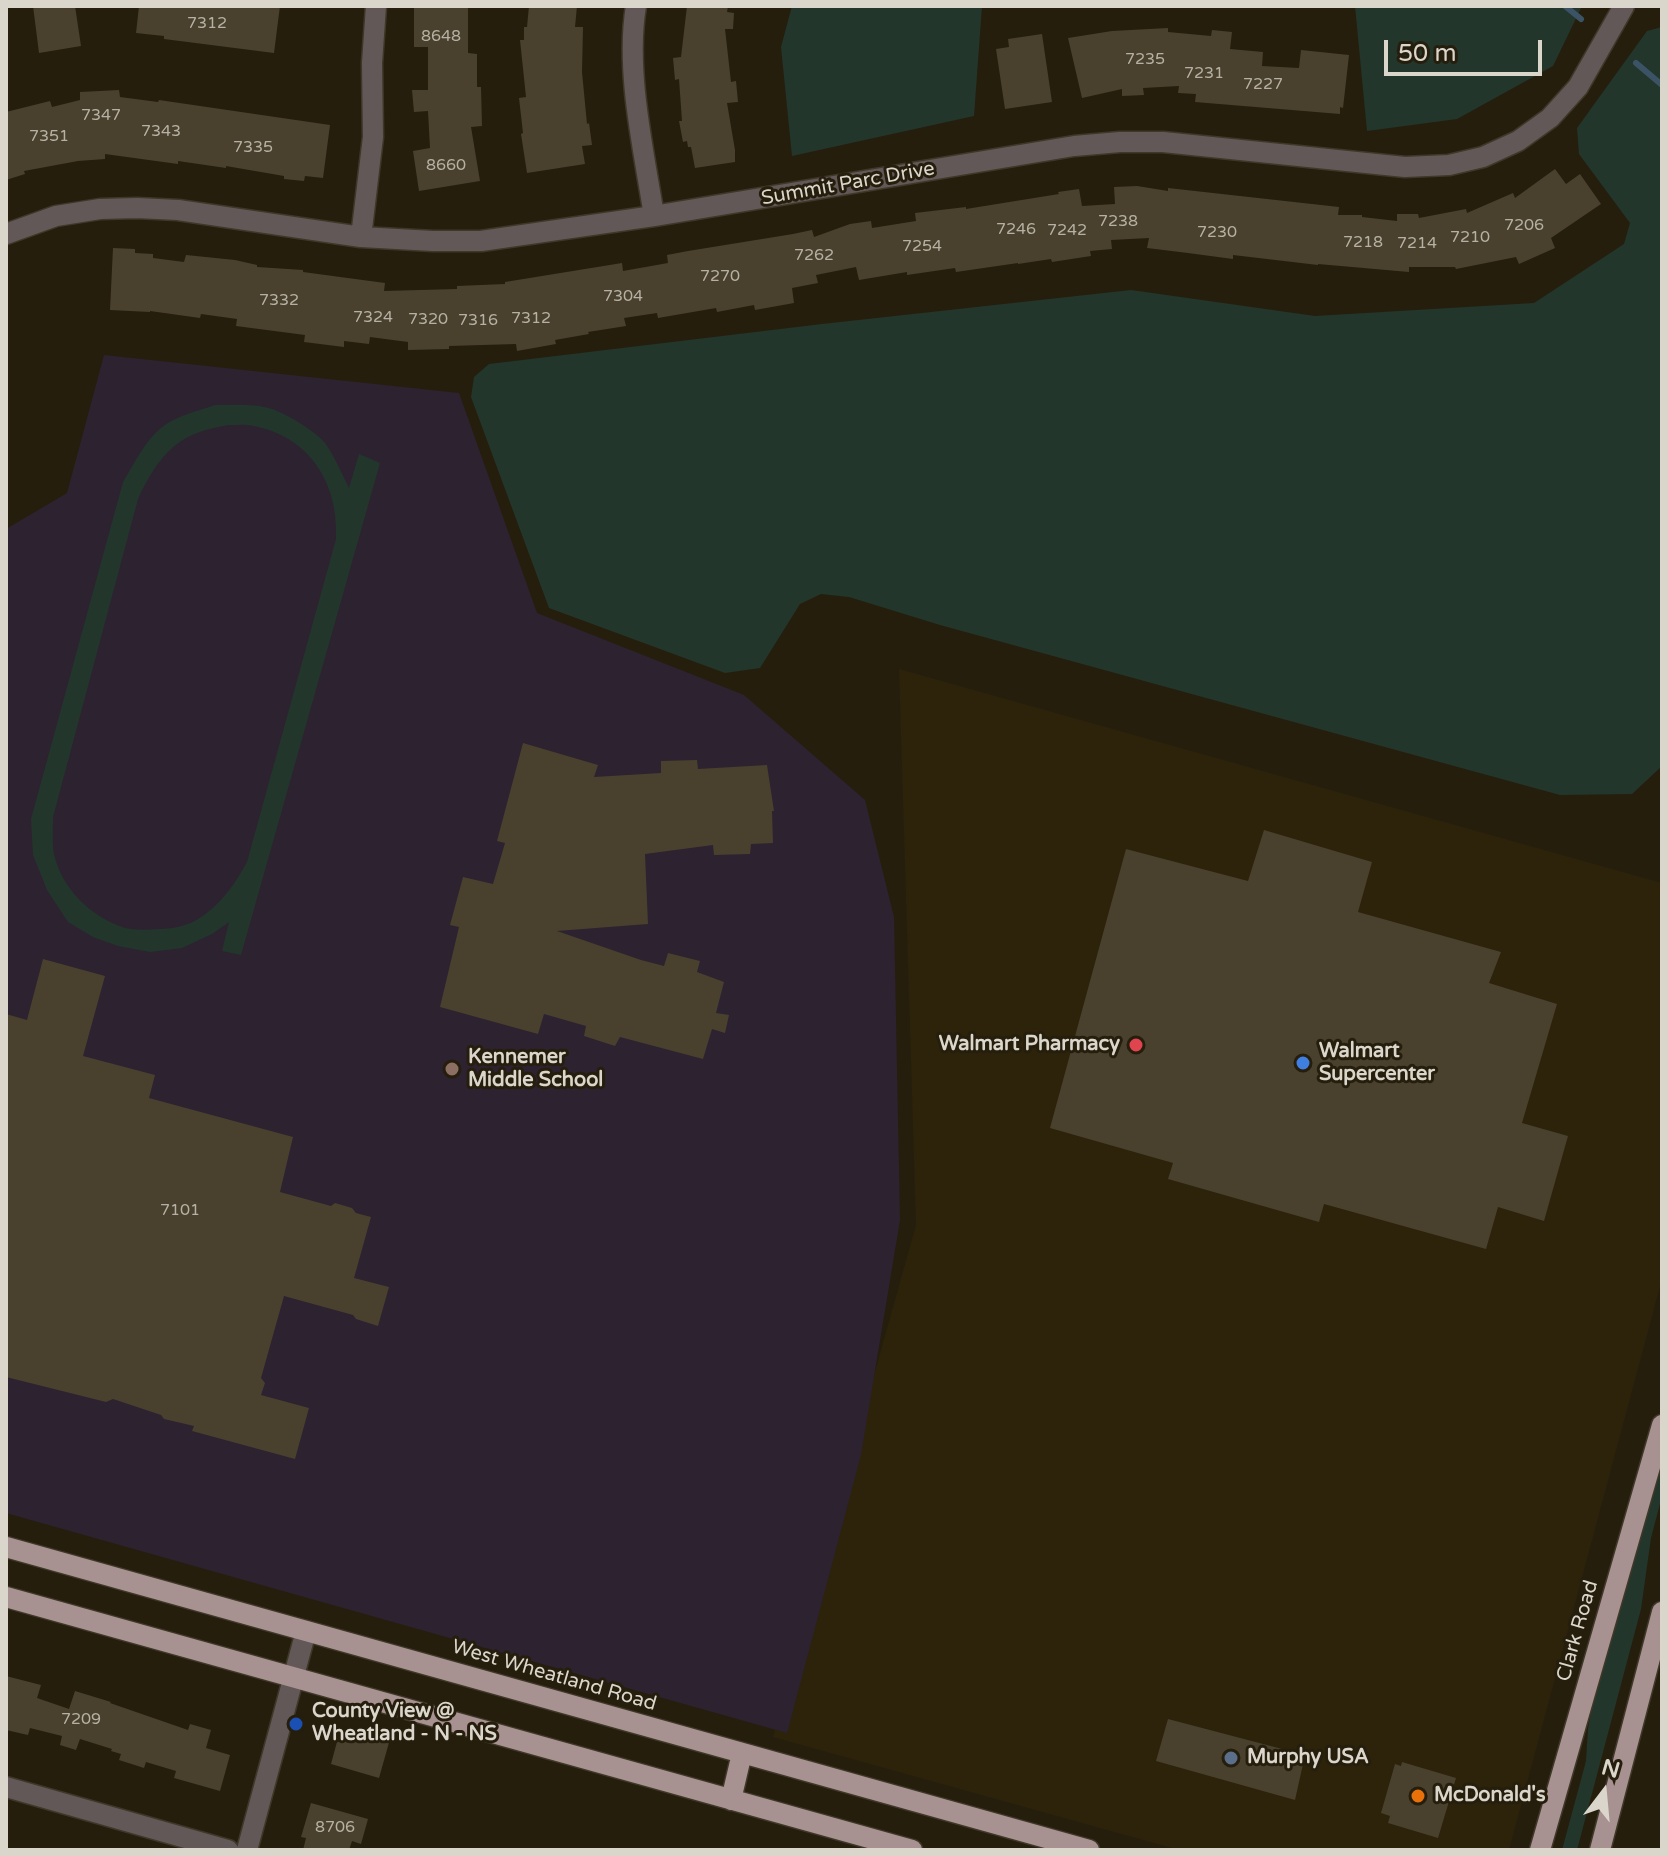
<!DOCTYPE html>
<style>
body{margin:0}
#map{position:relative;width:1668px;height:1856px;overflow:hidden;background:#261e0d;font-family:"Varela Round",sans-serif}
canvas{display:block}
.frame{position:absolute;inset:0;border:8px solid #dbd6cb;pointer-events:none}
.north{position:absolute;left:1564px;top:1752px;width:80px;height:80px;-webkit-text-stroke:6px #261e0d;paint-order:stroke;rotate:16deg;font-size:22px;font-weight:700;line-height:32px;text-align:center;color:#dbd6cb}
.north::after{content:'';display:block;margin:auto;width:28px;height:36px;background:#dbd6cb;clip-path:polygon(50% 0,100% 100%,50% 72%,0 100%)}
.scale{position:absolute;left:1384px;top:40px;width:158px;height:36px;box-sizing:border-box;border:4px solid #dbd6cb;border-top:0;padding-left:10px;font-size:24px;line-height:28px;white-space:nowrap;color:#dbd6cb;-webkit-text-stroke:6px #261e0d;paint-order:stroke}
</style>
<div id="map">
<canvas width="1668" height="1856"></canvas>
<div class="frame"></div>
<div class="north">N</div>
<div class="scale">50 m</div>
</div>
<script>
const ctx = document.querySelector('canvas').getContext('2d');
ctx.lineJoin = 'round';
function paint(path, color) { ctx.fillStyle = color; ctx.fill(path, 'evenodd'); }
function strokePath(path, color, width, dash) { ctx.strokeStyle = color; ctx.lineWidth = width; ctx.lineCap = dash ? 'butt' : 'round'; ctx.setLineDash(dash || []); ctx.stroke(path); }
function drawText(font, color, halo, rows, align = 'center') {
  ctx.font = font + ' "Varela Round",sans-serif'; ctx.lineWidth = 6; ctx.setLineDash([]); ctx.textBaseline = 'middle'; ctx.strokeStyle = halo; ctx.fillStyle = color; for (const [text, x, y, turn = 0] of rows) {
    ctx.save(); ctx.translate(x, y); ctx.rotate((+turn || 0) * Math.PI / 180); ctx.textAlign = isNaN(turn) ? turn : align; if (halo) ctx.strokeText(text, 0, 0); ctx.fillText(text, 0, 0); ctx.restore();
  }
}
paint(new Path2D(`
 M 899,669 L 1662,883 L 1662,1279 L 1509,1850 L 1179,1850 L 773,1737 L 916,1225 Z`), '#2d230a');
paint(new Path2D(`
 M 104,355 L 459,393 L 537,613 L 744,695 L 865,800 L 894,917 L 900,1220 L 861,1455 L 787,1733 L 6,1513 L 6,529 L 67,493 Z`), '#2d2230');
paint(new Path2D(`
 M 792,6 L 982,6 L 974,116 L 792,156 L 781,47 Z
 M 1355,6 L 1582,6 L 1553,66 L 1457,119 L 1367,131 Z
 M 1662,27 L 1662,766 L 1632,794 L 1560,795 L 940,625 L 849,597 L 821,594 L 800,604 L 760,668 L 725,673 L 549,608 L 471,397 L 474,377 L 489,364 L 822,324 L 1131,290 L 1315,316 L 1534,303 L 1624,244 L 1630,223 L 1579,154 L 1577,128 L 1647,31 Z
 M 215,405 C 233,405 254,403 272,409 C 287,414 315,431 325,443 C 335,457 341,472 349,488 L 359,454 L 380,463 L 241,955 L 222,951 L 229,922 L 212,934 L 182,948 L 150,952 L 118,946 L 93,937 L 68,922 L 47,890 L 33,855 L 31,819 L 123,482 C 134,464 144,442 161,428 C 175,416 198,411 215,405 ZM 229,425 C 237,425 246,424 254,426 C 310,437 339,484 336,539 L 247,862 C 234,886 219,907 195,921 C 185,926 171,929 160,929 C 146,930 129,931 117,925 C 87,913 61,886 54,854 C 52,843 53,829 53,817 L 138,499 C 151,471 167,444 197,433 C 207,429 218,427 229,425 Z
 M 1662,1439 L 1662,1496 L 1651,1538 L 1641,1609 L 1577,1850 L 1562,1850 L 1586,1761 L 1588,1729 L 1594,1695 Z`), '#23362b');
strokePath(new Path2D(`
 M 1565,6 L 1581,19
 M 1636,63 L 1662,85`), '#3b5365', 6);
paint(new Path2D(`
 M 33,6 L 75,6 L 81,46 L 39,53 Z
 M 139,6 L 280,6 L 274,53 L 164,39 L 164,36 L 136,33 Z
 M 414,6 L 468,6 L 468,53 L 477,54 L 477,87 L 481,87 L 482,126 L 471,127 L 480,181 L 419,191 L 413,151 L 430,148 L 428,111 L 414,112 L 412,90 L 428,90 L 428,47 L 414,47 Z
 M 529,6 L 577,6 L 575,27 L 583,27 L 582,72 L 587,124 L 589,123 L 592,145 L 582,146 L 585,164 L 527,173 L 521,134 L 523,133 L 519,98 L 526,97 L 520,40 L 524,40 L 524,27 L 527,27 Z
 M 687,6 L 728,6 L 727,12 L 734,13 L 733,29 L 725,29 L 731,82 L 736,81 L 738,102 L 727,103 L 735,150 L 735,162 L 695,168 L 691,147 L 688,147 L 687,141 L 683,142 L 679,121 L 682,121 L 679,79 L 675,80 L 673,58 L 681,57 Z
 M 1168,28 L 1168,32 L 1211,36 L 1212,30 L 1232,32 L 1230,49 L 1263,52 L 1262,66 L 1299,68 L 1301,50 L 1349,55 L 1343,108 L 1340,107 L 1340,114 L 1195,102 L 1196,94 L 1178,93 L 1179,86 L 1143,88 L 1144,95 L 1122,96 L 1122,89 L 1082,98 L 1068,38 L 1112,31 Z
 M 1042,34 L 1052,102 L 1005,109 L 996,49 L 1009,47 L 1008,39 Z
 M 119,90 L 120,97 L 158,102 L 159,100 L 330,125 L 323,178 L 305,176 L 304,181 L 284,179 L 284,176 L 226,166 L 226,168 L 178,161 L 178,164 L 105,154 L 105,159 L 78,161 L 24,171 L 25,174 L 6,180 L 6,112 L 50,101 L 52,107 L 80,100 L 80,92 Z
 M 1555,169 L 1566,184 L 1580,174 L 1601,204 L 1551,238 L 1555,248 L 1519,264 L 1516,257 L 1456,269 L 1455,267 L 1409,267 L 1409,272 L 1318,264 L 1318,265 L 1233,255 L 1233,259 L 1188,253 L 1147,248 L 1149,238 L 1111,240 L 1112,249 L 1090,251 L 1091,256 L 1052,262 L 1051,259 L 1018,264 L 1018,263 L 956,272 L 955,268 L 907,275 L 907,272 L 859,280 L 856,267 L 816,275 L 818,283 L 792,288 L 794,303 L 755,310 L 754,305 L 717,312 L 716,308 L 658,318 L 657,313 L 624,318 L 626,326 L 588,332 L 589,334 L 555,340 L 556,344 L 517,351 L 516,344 L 449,346 L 449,349 L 408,350 L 408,342 L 370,337 L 369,344 L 344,341 L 344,347 L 304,342 L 305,335 L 236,326 L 237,319 L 201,314 L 200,318 L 150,311 L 150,312 L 110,310 L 113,248 L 135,249 L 135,253 L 153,254 L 153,258 L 184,262 L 186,255 L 235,260 L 257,265 L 257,267 L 303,270 L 303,272 L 385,283 L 384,291 L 457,289 L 457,286 L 505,284 L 505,282 L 622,263 L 623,271 L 668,263 L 667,255 L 688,251 L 793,234 L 812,230 L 814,237 L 850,224 L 871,221 L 872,228 L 916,221 L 915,213 L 966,207 L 966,209 L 1059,194 L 1058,192 L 1079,189 L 1082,206 L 1115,204 L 1114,187 L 1137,186 L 1168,191 L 1168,188 L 1339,207 L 1338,215 L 1362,215 L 1362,217 L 1397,221 L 1397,214 L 1418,214 L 1419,218 L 1466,209 L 1467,213 L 1513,193 L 1515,198 Z
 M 523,743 L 598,765 L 594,777 L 661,773 L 661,761 L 697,760 L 698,769 L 767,765 L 774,811 L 772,811 L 773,843 L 751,844 L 750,854 L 714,855 L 713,845 L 645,854 L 648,924 L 557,931 L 641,960 L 664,966 L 668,953 L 700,961 L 697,972 L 724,982 L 716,1013 L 729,1015 L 725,1033 L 712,1029 L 703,1059 L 620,1037 L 615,1046 L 584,1036 L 586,1026 L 544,1014 L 538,1034 L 440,1007 L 459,927 L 450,925 L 463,877 L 493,884 L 505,843 L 497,841 Z
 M 1264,830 L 1372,862 L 1358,912 L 1501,952 L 1489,983 L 1557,1004 L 1522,1123 L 1568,1136 L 1544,1221 L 1498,1207 L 1486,1249 L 1324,1204 L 1319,1222 L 1168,1179 L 1173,1163 L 1050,1128 L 1126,849 L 1248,881 Z
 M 43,959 L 105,976 L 83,1056 L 155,1075 L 149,1098 L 293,1137 L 280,1192 L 331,1206 L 335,1203 L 352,1208 L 356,1213 L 371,1217 L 354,1278 L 389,1287 L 378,1326 L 356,1319 L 353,1315 L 284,1296 L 261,1378 L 265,1383 L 261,1395 L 309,1408 L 295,1459 L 192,1431 L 194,1426 L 164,1419 L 161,1415 L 113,1399 L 106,1402 L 6,1377 L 6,1014 L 27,1020 Z
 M 6,1676 L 41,1685 L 37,1698 L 69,1709 L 75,1691 L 111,1702 L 110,1703 L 188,1730 L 190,1724 L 211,1730 L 206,1748 L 230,1755 L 220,1791 L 174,1778 L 176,1771 L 146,1762 L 144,1768 L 119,1760 L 121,1754 L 111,1751 L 112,1749 L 80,1739 L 76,1750 L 60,1745 L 62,1736 L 30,1728 L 28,1735 L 6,1730 Z
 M 1168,1719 L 1305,1755 L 1295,1800 L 1156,1761 Z
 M 348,1727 L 390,1739 L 379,1778 L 331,1764 L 338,1738 L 344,1740 Z
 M 1402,1762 L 1456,1778 L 1438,1838 L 1388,1823 L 1390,1816 L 1381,1813 L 1395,1764 L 1401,1766 Z
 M 311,1803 L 368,1819 L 361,1844 L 352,1841 L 349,1850 L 303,1850 L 306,1838 L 301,1837 Z`), '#49412e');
const minor = new Path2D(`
 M 636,6 C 625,71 644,151 654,216
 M 6,234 L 56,216 L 100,209 L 137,208 L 178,210 L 361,237 L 433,241 L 481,241 L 654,216 L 1074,146 L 1120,142 L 1163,142 L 1405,167 L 1449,165 L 1483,157 L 1518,141 L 1550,118 L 1578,87 L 1624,6
 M 361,237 L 373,137 L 372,63 L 376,6
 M 6,1787 L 228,1850
 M 247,1850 L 306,1631`);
const major = new Path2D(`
 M 6,1547 L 1089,1850
 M 6,1597 L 912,1850
 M 731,1800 L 742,1753
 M 1540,1850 L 1662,1425
 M 1600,1850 L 1662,1612`);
strokePath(minor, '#3f3828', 23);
strokePath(major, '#3f3828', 23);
strokePath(minor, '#635858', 20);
strokePath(major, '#a79191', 20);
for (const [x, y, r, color] of [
 [1136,1045,8,"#e0444e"],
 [1303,1063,8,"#3f7fe0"],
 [452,1069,8,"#8d6e63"],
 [296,1724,8,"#1a4fb4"],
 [1231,1758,8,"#5c6f8a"],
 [1418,1796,8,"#e8710a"]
]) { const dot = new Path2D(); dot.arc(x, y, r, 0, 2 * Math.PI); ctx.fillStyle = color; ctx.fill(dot); strokePath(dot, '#261e0d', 3); }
drawText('16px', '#b6b1a4', null, [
 ["7312",207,24],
 ["8648",441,37],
 ["7235",1145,60],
 ["7231",1204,74],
 ["7227",1263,85],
 ["7347",101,116],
 ["7343",161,132],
 ["7351",49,137],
 ["7335",253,148],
 ["8660",446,166],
 ["7238",1118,222],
 ["7206",1524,226],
 ["7246",1016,230],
 ["7242",1067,231],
 ["7230",1217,233],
 ["7210",1470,238],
 ["7218",1363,243],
 ["7214",1417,244],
 ["7254",922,247],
 ["7262",814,256],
 ["7270",720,277],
 ["7304",623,297],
 ["7332",279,301],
 ["7324",373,318],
 ["7312",531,319],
 ["7320",428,320],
 ["7316",478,321],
 ["7101",180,1211],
 ["7209",81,1720],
 ["8706",335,1828]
]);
drawText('20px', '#dbd6cb', '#261e0d', [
 ["Summit Parc Drive",848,184,-10],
 ["Clark Road",1578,1631,-74],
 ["West Wheatland Road",554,1676,16]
]);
drawText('bold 20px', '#dbd6cb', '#261e0d', [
 ["Walmart Pharmacy",1120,1045,"right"],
 ["Walmart",1319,1052],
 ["Supercenter",1319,1075],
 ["Kennemer",468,1058],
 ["Middle School",468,1081],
 ["County View @",312,1712],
 ["Wheatland - N - NS",312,1735],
 ["Murphy USA",1247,1758],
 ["McDonald's",1434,1796]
], 'left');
</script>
